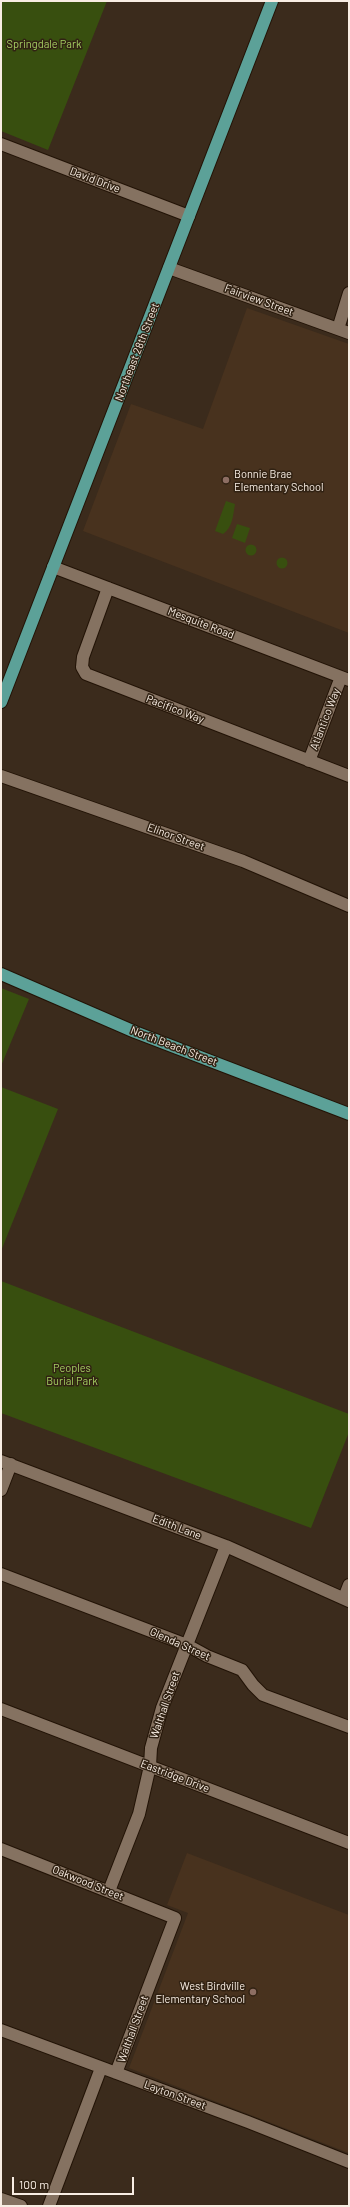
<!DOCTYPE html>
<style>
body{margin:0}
#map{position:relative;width:350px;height:2207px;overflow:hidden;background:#3b2b1c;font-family:Barlow,sans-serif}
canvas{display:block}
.frame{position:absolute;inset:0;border:2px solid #f8ede3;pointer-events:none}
.scale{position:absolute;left:12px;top:2177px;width:122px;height:18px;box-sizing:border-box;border:2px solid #f8ede3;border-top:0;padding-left:5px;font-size:12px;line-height:14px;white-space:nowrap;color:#f8ede3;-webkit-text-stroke:3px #312213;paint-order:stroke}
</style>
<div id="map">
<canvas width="350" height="2207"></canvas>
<div class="frame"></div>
<div class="scale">100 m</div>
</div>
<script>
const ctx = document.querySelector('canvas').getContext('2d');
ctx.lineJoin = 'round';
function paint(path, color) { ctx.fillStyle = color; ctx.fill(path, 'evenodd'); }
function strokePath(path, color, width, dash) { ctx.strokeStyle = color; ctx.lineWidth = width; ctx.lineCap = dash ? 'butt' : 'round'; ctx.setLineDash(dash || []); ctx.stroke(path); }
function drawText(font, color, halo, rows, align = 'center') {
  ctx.font = font + ' Barlow,sans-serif'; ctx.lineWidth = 3; ctx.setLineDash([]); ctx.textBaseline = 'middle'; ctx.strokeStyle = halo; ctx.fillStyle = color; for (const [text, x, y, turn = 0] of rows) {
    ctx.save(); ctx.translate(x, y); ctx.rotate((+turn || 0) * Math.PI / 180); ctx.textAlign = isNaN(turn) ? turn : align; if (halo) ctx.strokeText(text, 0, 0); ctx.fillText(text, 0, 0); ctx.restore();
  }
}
paint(new Path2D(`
 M 247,308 L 349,344 L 349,633 L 83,531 L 131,404 L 203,429 Z
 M 187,1853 L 349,1915 L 349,2153 L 129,2068 L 188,1913 L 167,1905 Z`), '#48321e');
paint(new Path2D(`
 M 1,1 L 107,1 L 48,150 L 1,131 Z
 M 226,501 L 235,504 C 233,515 233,527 223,534 L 215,531 Z
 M 237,524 L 250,528 L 245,543 L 232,538 Z
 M245.5 550a5.5 5.5 0 1 1 11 0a5.5 5.5 0 1 1-11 0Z
 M276.5 563a5.5 5.5 0 1 1 11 0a5.5 5.5 0 1 1-11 0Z
 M 1,988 L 29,999 L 1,1066 Z
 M 1,1087 L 58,1109 L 1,1251 Z
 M 1,1281 L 349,1414 L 349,1432 L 311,1528 L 1,1413 Z`), '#384f0f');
const minor = new Path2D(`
 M 1,144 L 189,216
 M 169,268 L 349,333
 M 338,329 L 349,293
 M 53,567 L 349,680
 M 108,588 L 83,657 L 82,667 L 86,674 L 349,776
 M 309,761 L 341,677
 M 1,776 L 243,861 L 349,906
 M 1,1461 L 226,1546 L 349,1601
 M 1,1490 L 11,1464
 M 1,1574 L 187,1645 L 207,1656 L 242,1670 L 253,1685 L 263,1695 L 349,1727
 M 344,1598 L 349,1585
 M 1,1709 L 349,1843
 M 1,1849 L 175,1918 L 116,2073
 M 109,1891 L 139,1814 L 150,1766 L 151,1748 L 162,1708 L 226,1546
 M 1,2030 L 248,2122 L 349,2162
 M 1,2199 L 21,2206
 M 49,2206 L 101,2068`);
const major = new Path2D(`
 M 1,702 L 272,1
 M 1,974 L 135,1032 L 349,1114`);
strokePath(minor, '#221306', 14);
strokePath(major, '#221306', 14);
strokePath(minor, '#857261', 12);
strokePath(major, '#5ca198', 12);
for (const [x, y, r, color] of [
 [226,480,4,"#8d6e63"],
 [253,1992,4,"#8d6e63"]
]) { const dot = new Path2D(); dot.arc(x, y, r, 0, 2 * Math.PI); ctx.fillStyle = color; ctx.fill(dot); strokePath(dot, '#312213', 1.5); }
drawText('11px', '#a5d062', '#312213', [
 ["Springdale Park",44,44],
 ["Peoples",72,1368],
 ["Burial Park",72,1381]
]);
drawText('11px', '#f8ede3', '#312213', [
 ["David Drive",95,180,21],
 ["Fairview Street",259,300,20],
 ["Northeast 28th Street",137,352,-69],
 ["Mesquite Road",201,623,21],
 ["Pacifico Way",175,709,21],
 ["Atlantico Way",325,719,-69],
 ["Elinor Street",176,837,20],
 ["North Beach Street",174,1046,21],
 ["Edith Lane",177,1527,21],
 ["Glenda Street",180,1644,24],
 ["Walthall Street",165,1705,-71],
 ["Eastridge Drive",175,1776,21],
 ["Oakwood Street",88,1883,22],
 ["Walthall Street",133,2029,-70],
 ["Layton Street",175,2095,20]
]);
drawText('11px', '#f8ede3', '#312213', [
 ["Bonnie Brae",234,474],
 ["Elementary School",234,487],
 ["West Birdville",245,1986,"right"],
 ["Elementary School",245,1999,"right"]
], 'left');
</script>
